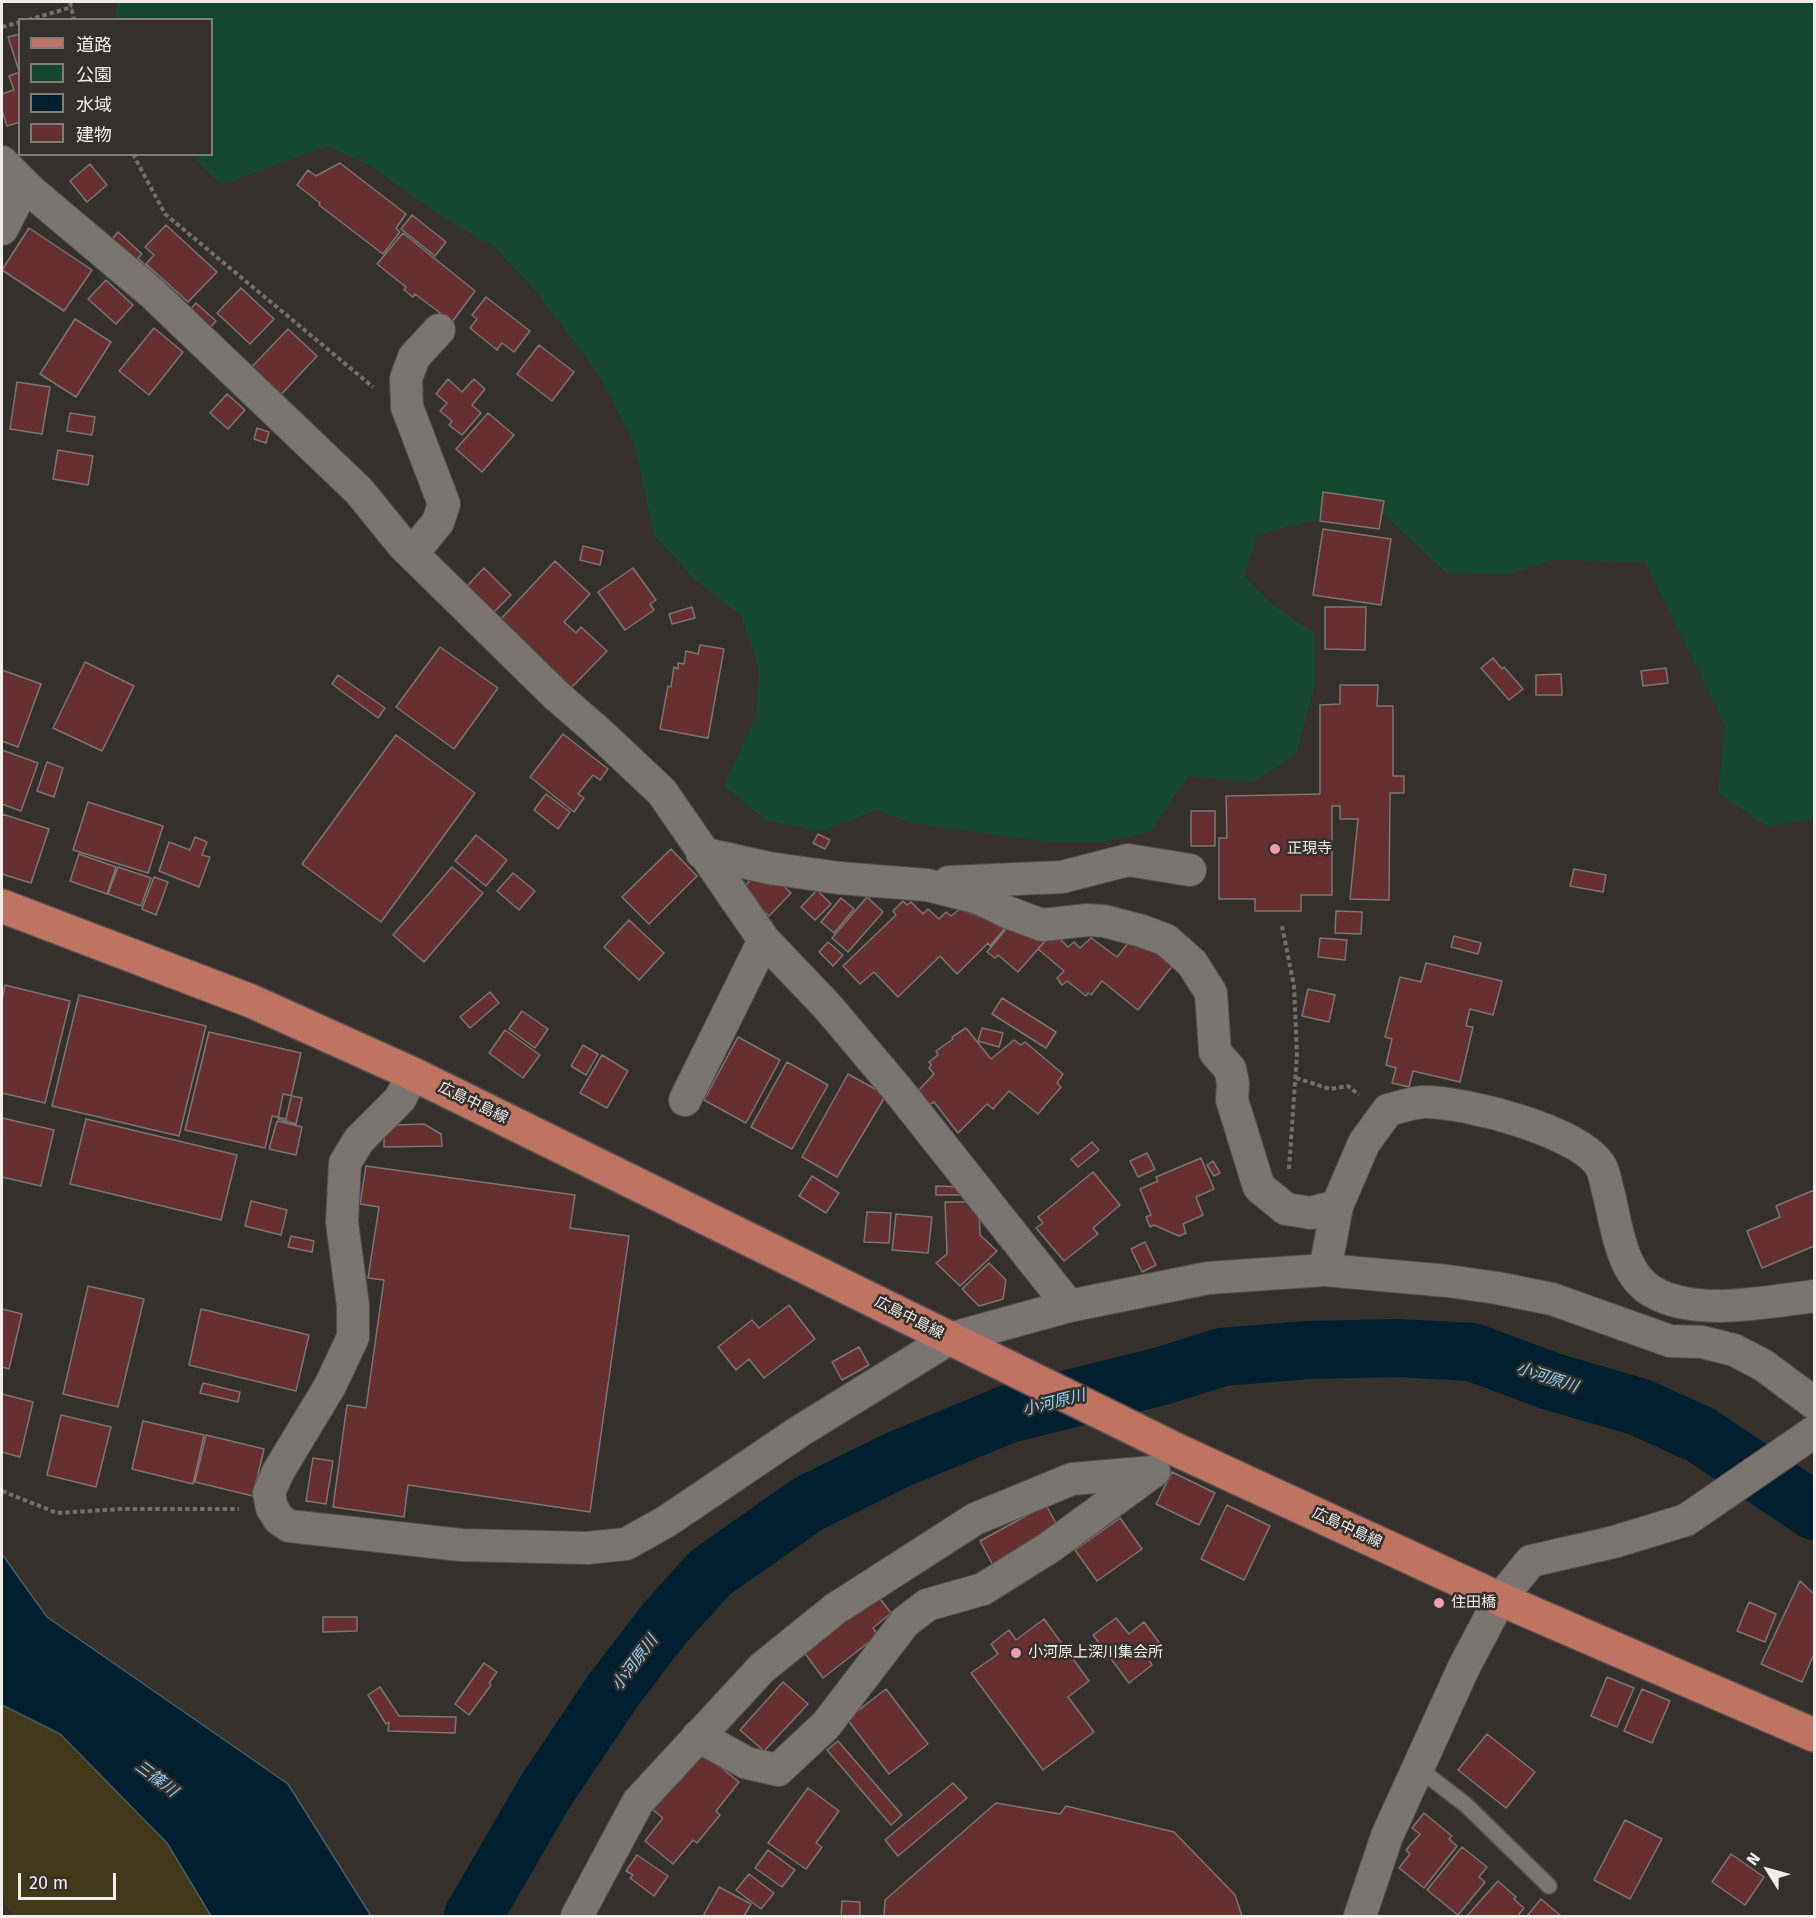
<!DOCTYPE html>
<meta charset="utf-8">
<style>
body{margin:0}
#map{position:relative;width:1816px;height:1918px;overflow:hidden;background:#36302d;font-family:"Fira Sans","Noto Sans JP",sans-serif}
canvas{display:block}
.frame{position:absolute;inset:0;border:3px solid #f0edea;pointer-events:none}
.legend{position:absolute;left:18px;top:18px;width:195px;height:138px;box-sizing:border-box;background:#36302d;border:2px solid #807c79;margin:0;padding:8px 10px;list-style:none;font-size:18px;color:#f0edea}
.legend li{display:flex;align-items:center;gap:12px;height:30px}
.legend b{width:30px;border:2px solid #807c79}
.north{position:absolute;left:1738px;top:1840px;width:60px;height:60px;-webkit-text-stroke:4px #36302d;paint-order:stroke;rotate:307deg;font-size:16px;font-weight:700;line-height:24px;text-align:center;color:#f0edea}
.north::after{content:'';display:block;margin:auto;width:21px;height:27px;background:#f0edea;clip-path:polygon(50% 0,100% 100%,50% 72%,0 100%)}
.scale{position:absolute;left:18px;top:1873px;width:98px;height:27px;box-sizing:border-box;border:3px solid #f0edea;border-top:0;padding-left:8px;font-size:18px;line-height:21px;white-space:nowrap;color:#f0edea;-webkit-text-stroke:4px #36302d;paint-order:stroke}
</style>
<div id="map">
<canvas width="1816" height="1918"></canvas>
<div class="frame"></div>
<ul class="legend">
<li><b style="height:8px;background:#bf7363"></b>道路</li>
<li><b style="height:16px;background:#16472f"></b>公園</li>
<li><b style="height:16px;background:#001f2f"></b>水域</li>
<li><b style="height:16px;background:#662f30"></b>建物</li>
</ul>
<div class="north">N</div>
<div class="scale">20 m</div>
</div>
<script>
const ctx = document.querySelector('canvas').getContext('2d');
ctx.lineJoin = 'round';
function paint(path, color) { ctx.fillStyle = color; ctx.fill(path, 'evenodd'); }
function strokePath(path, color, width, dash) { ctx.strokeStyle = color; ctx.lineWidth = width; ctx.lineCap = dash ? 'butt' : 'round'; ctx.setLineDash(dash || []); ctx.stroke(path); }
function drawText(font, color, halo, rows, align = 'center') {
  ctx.font = font + ' "Fira Sans","Noto Sans JP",sans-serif'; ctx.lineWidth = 5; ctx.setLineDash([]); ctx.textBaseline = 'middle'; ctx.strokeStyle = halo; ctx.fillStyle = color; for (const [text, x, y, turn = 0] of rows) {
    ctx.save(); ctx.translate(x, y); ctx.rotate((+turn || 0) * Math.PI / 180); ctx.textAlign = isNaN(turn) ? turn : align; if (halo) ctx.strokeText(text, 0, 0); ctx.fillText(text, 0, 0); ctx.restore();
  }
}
paint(new Path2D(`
 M 117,2 L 1814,2 L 1814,819 L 1766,826 L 1718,793 L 1725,726 L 1645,562 L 1552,560 L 1509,574 L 1446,573 L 1384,514 L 1306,522 L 1257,535 L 1244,576 L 1273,605 L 1315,634 L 1315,685 L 1296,754 L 1253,782 L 1188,776 L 1150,832 L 1104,842 L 1050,842 L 911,823 L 876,810 L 823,831 L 767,821 L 724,786 L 756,715 L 759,668 L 741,616 L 693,578 L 654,535 L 634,443 L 599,375 L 538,294 L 496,248 L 441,216 L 371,166 L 327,146 L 221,185 L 191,155 L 212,154 L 212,20 L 115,20 Z`), '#16472f');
paint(new Path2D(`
 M 2,1705 L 60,1734 L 167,1843 L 211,1916 L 13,1916 L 2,1899 Z`), '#413919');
const water = new Path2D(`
 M 2,1554 L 47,1617 L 288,1784 L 371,1916 L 211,1916 L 167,1843 L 60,1734 L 2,1705 Z`);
paint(water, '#001f2f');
strokePath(water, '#485d67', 1.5);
strokePath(new Path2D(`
 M 473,1916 L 545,1792 L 612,1692 L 664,1624 L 710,1573 L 808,1504 L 897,1460 L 1008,1414 L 1162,1376 L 1222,1357 L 1307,1350 L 1398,1348 L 1472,1352 L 1550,1381 L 1639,1407 L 1701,1435 L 1814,1511`), '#001f2f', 58);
const building = new Path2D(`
 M 20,34 L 20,68 L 18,68 L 8,37 Z
 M 20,72 L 20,122 L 7,126 L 2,110 L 2,94 L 14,90 L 9,76 Z
 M 340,163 L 406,214 L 396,228 L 400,232 L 383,254 L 319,205 L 320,203 L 297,185 L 308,170 L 316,176 Z
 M 90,164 L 107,185 L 87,202 L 70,181 Z
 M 412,215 L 446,242 L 435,256 L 401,229 Z
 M 166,225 L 217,272 L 188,302 L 146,264 L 154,255 L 145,247 Z
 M 29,228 L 92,270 L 64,311 L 2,270 Z
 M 118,232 L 142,254 L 138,258 L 161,280 L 155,286 L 108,244 Z
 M 403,233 L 475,291 L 452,322 L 415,294 L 413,297 L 404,290 L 406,287 L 377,264 Z
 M 106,280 L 133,305 L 116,324 L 88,299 Z
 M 241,288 L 274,319 L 250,344 L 217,313 Z
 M 486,297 L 530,331 L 514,352 L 502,343 L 497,350 L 470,328 L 477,319 L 472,315 Z
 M 196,303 L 216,321 L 203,336 L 183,318 Z
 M 75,319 L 111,342 L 76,397 L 40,374 Z
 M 154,328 L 183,352 L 149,395 L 119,371 Z
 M 288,329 L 317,356 L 275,401 L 245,374 Z
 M 539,345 L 574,372 L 552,401 L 517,374 Z
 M 448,379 L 462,392 L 474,379 L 485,389 L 472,405 L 481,413 L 462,435 L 449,425 L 452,421 L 440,411 L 447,403 L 436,394 Z
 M 17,382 L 50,387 L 42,434 L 10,429 Z
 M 227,394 L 245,410 L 228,429 L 210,413 Z
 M 70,413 L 95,417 L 92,435 L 67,431 Z
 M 488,413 L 514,435 L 482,472 L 456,449 Z
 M 257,428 L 269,432 L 266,443 L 254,439 Z
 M 58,450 L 93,456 L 88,485 L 53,479 Z
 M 1323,492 L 1384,501 L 1379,529 L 1320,521 Z
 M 1323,529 L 1391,539 L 1381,605 L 1313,595 Z
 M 583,546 L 603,551 L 600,565 L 580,560 Z
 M 555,561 L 590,594 L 564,622 L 576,633 L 581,627 L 607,651 L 571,688 L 499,621 Z
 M 484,568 L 511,595 L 494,612 L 467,586 Z
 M 633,568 L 656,600 L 650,604 L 654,610 L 625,630 L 598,592 Z
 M 692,607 L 695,618 L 672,624 L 669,614 Z
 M 1325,607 L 1366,607 L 1365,650 L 1325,649 Z
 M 700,645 L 724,649 L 708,738 L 707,738 L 660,729 L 668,686 L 671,687 L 674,667 L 678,669 L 678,663 L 684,664 L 686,651 L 698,654 Z
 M 440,647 L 498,688 L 454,749 L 396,707 Z
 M 1493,658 L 1502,669 L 1504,667 L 1523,689 L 1509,700 L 1481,668 Z
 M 85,662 L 134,686 L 102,751 L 53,728 Z
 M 1666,668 L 1668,683 L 1643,686 L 1641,671 Z
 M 2,670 L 41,684 L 18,747 L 2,741 Z
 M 1561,674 L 1562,695 L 1536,695 L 1536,675 Z
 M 338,675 L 385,708 L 378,718 L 332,684 Z
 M 1340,685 L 1378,685 L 1377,706 L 1393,706 L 1393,776 L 1404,776 L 1404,793 L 1390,793 L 1389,900 L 1350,899 L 1358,819 L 1340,819 L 1340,806 L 1332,806 L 1332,895 L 1301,895 L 1301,911 L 1255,911 L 1255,899 L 1219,899 L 1219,838 L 1227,838 L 1226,796 L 1320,794 L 1320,705 L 1340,704 Z
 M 563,734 L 608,769 L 600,780 L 593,775 L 578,794 L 584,798 L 574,812 L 530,777 Z
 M 396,735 L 475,793 L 381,922 L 302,864 Z
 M 2,750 L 38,763 L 21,811 L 2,804 Z
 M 47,762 L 63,768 L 54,797 L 37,791 Z
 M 546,794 L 570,812 L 558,829 L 534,810 Z
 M 88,802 L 163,826 L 148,873 L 73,850 Z
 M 1191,811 L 1215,811 L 1215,846 L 1191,846 Z
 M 2,814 L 49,829 L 31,883 L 2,874 Z
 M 818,834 L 830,840 L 825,849 L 813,843 Z
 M 476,835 L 507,860 L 486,886 L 455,861 Z
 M 195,837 L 207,842 L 202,855 L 210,857 L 199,887 L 159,871 L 169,842 L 190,850 Z
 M 671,849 L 697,876 L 649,924 L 622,897 Z
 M 79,854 L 116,867 L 107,894 L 70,881 Z
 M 118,867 L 151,878 L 141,906 L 108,894 Z
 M 452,867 L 483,893 L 424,962 L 393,935 Z
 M 1574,869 L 1606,875 L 1603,892 L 1570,886 Z
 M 513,873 L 535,891 L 519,910 L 497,891 Z
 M 757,873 L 770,885 L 776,879 L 791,893 L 769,916 L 742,889 Z
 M 154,877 L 168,882 L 156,915 L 142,909 Z
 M 817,890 L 831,904 L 815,920 L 801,907 Z
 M 867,897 L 883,912 L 848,952 L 832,938 Z
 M 841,898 L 854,909 L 834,933 L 821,922 Z
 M 903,901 L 907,905 L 911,902 L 923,914 L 928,909 L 939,919 L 946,912 L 951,916 L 960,909 L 981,917 L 1012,920 L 990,946 L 988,943 L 957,974 L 940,956 L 898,997 L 874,972 L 860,984 L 843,966 L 896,915 L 893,911 Z
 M 1336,911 L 1362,912 L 1361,934 L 1335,933 Z
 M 1015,918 L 1044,942 L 1018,972 L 998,955 L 995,958 L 987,952 Z
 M 629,920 L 664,953 L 639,980 L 604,947 Z
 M 1057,936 L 1068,947 L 1074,942 L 1080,948 L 1091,938 L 1117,957 L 1134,936 L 1173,965 L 1138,1010 L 1102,981 L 1091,995 L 1088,993 L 1086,996 L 1067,981 L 1062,985 L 1057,978 L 1064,971 L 1038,949 L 1048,938 L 1052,941 Z
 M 1454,936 L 1481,943 L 1478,954 L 1451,947 Z
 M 1320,938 L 1347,940 L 1345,960 L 1318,957 Z
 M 828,942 L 843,955 L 833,966 L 819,952 Z
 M 1426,963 L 1502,981 L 1493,1015 L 1470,1009 L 1466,1026 L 1473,1027 L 1460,1082 L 1413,1071 L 1409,1087 L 1392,1083 L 1396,1068 L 1386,1065 L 1392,1039 L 1385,1037 L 1400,977 L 1421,982 Z
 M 5,985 L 70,1001 L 45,1103 L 2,1093 L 2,1001 Z
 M 1308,989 L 1335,995 L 1329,1022 L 1302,1016 Z
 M 490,992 L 499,1003 L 470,1028 L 460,1017 Z
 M 79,995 L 206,1026 L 179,1136 L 52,1106 Z
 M 1002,998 L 1056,1032 L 1046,1048 L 992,1014 Z
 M 522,1011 L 548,1029 L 535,1048 L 509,1029 Z
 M 966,1028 L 991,1059 L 1014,1040 L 1021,1045 L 1025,1042 L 1063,1074 L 1057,1083 L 1061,1087 L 1038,1114 L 1009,1091 L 993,1109 L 987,1104 L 958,1133 L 934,1102 L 927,1106 L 916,1093 L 934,1074 L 929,1068 L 931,1065 L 929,1062 L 938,1055 L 936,1051 L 953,1039 L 952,1037 Z
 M 982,1028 L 1003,1033 L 999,1047 L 978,1041 Z
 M 505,1030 L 540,1055 L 523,1078 L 489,1053 Z
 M 209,1032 L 301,1053 L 286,1119 L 272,1116 L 265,1148 L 185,1130 Z
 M 738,1037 L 780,1060 L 746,1123 L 704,1100 Z
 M 583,1045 L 598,1054 L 586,1075 L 571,1066 Z
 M 602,1055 L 628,1071 L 607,1108 L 580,1093 Z
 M 787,1062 L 828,1085 L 792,1149 L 751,1127 Z
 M 848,1074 L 886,1095 L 837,1177 L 802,1157 Z
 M 283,1094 L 302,1098 L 296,1124 L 278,1119 Z
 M 2,1118 L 54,1130 L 41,1186 L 2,1177 Z
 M 86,1119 L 237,1155 L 221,1220 L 70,1184 Z
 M 277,1121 L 302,1127 L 296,1155 L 269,1149 Z
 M 424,1124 L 441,1134 L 442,1146 L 384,1147 L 384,1136 L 397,1125 Z
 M 1092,1142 L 1099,1150 L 1078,1167 L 1071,1159 Z
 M 1147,1153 L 1155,1169 L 1138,1177 L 1130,1161 Z
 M 1201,1158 L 1214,1189 L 1196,1197 L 1203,1215 L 1183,1224 L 1186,1233 L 1179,1236 L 1154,1225 L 1150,1227 L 1146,1217 L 1151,1215 L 1140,1189 L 1158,1181 L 1156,1177 Z
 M 1213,1161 L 1220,1173 L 1214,1176 L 1207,1165 Z
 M 366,1166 L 575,1195 L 570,1228 L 629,1236 L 590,1512 L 408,1485 L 404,1517 L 333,1507 L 347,1405 L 366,1408 L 384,1280 L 368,1278 L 379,1207 L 360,1204 Z
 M 1093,1172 L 1120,1205 L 1093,1228 L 1098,1234 L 1064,1261 L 1036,1228 L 1043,1223 L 1038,1217 Z
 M 812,1176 L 839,1193 L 826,1213 L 799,1196 Z
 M 936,1186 L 962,1187 L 962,1195 L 936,1195 Z
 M 1814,1190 L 1814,1246 L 1762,1268 L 1747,1231 L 1780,1217 L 1776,1206 Z
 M 251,1201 L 287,1210 L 281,1235 L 245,1226 Z
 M 945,1202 L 979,1202 L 980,1235 L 997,1251 L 960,1286 L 936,1263 L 947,1254 Z
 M 867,1212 L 891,1213 L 889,1243 L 864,1242 Z
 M 896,1214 L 932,1217 L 928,1253 L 892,1250 Z
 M 291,1236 L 314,1241 L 312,1252 L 288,1247 Z
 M 1145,1242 L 1156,1265 L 1142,1272 L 1131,1249 Z
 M 989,1263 L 1006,1280 L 1003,1299 L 979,1306 L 962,1289 Z
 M 88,1286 L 144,1299 L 118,1407 L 63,1394 Z
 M 789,1305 L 815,1339 L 764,1378 L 749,1359 L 736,1370 L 718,1347 L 752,1320 L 759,1328 Z
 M 2,1309 L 22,1314 L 9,1369 L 2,1367 Z
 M 201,1309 L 309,1335 L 296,1391 L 189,1365 Z
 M 859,1347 L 869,1365 L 842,1380 L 832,1362 Z
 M 203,1383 L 240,1392 L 238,1402 L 200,1393 Z
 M 2,1394 L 33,1402 L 20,1457 L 2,1452 Z
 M 61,1415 L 111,1427 L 96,1487 L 47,1475 Z
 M 143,1421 L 204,1435 L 193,1484 L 132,1469 Z
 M 206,1435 L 264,1449 L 253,1496 L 195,1482 Z
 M 313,1458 L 333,1461 L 326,1504 L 306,1501 Z
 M 1172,1472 L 1215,1493 L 1199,1525 L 1156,1504 Z
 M 1046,1505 L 1058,1527 L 996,1571 L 980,1541 Z
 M 1227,1505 L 1270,1526 L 1244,1580 L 1201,1559 Z
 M 1120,1518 L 1142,1549 L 1097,1581 L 1075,1550 Z
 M 1800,1581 L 1814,1594 L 1814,1654 L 1802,1682 L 1761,1664 Z
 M 878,1596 L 891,1613 L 873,1628 L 878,1635 L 823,1678 L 804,1652 Z
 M 1749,1602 L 1776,1614 L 1765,1642 L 1737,1631 Z
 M 323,1617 L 357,1617 L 357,1631 L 323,1632 Z
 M 1116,1618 L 1129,1634 L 1144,1622 L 1164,1649 L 1149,1660 L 1152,1665 L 1129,1683 L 1093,1635 Z
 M 1044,1619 L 1089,1681 L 1068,1697 L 1094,1732 L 1043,1770 L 971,1673 L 998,1654 L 991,1644 L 1009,1630 L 1016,1640 Z
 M 484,1663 L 497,1672 L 489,1683 L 491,1685 L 469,1715 L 455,1704 Z
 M 1607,1677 L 1634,1688 L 1617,1727 L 1591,1716 Z
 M 783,1682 L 808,1704 L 764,1751 L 740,1730 Z
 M 380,1687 L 399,1716 L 456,1717 L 455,1733 L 388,1731 L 389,1722 L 386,1724 L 368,1695 Z
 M 886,1689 L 928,1744 L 889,1774 L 847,1719 Z
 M 1642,1689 L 1670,1701 L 1652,1743 L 1624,1731 Z
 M 1487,1734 L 1535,1772 L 1506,1808 L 1458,1770 Z
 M 838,1741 L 902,1815 L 891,1825 L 827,1750 Z
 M 699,1750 L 739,1782 L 716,1811 L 720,1815 L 697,1843 L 693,1840 L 673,1864 L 645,1841 L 663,1818 L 652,1809 Z
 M 953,1783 L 967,1798 L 898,1856 L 885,1840 Z
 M 808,1788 L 839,1811 L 816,1843 L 822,1847 L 806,1869 L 768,1843 Z
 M 996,1803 L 1060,1814 L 1066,1806 L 1174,1832 L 1235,1895 L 1242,1916 L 884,1916 L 885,1900 Z
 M 1424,1813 L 1452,1836 L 1449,1839 L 1457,1846 L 1424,1888 L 1399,1868 L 1410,1854 L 1406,1850 L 1420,1834 L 1412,1828 Z
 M 1625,1820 L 1662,1839 L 1630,1899 L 1594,1880 Z
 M 1462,1847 L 1487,1867 L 1479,1877 L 1485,1882 L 1458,1915 L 1427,1890 Z
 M 768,1850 L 795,1870 L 782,1887 L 755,1868 Z
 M 1731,1854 L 1764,1877 L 1745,1905 L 1712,1882 Z
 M 637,1855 L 668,1876 L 654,1896 L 630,1878 L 633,1875 L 626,1871 Z
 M 749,1874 L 774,1893 L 761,1909 L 736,1890 Z
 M 1498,1881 L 1516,1897 L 1514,1899 L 1524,1908 L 1519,1914 L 1520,1916 L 1467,1916 Z
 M 719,1887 L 751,1904 L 744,1916 L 703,1916 Z
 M 1541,1899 L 1561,1916 L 1527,1916 Z
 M 842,1901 L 860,1902 L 860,1916 L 841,1916 Z`);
paint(building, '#662f30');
strokePath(building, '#7c7574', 1.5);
const service = new Path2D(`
 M 1418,1768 L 1466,1805 L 1549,1886`);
const minor = new Path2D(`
 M 2,162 L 32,192 L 152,293 L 359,491 L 403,545 L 557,696 L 596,730 L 662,792 L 764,940 L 827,1006 L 898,1090 L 1069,1306 L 949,1339 L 800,1431 L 667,1521 L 626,1544 L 587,1548 L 461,1545 L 289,1526 L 279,1519 L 272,1508 L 269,1493 L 278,1472 L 330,1386 L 353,1337 L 353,1306 L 342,1222 L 345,1163 L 359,1140 L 400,1099 L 413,1074
 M 2,229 L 17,200 L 6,166
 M 412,554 L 438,522 L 444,504 L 407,407 L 406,379 L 414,357 L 439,330
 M 702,853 L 769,868 L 839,878 L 927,885 L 979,898 L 1007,912 L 1042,925 L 1087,920 L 1104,921 L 1142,931 L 1166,940 L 1192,963 L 1211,993 L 1215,1052 L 1230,1069 L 1233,1083 L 1232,1100 L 1259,1187 L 1286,1209 L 1311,1213 L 1337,1206 L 1364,1143 L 1388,1110 C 1399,1107 1412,1103 1423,1102 C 1463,1101 1585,1132 1602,1169 C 1605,1176 1606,1184 1608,1191 C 1617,1225 1620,1273 1653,1292 C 1697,1317 1766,1302 1814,1296
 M 949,882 L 1062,877 L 1128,860 L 1190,870
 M 685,1100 L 764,940
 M 1325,1270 L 1337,1206
 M 1069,1306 L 1208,1278 L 1325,1270 L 1448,1281 L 1497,1288 L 1552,1299 L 1670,1341 L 1702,1342 L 1734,1350 L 1763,1365 L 1814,1403
 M 698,1736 L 747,1763 L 778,1770 L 826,1725 L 905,1622 L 927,1605 L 983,1589 L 1050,1547 L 1154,1471
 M 577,1916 L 638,1802 L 762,1668 L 835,1609 L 975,1519 L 1072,1479 L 1153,1472
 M 1360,1916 L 1387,1836 L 1464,1667 L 1500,1599 L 1531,1561 L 1614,1542 L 1686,1520 L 1814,1432`);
const primary = new Path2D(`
 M 2,906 L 251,1001 L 413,1074 L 1179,1451 L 1500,1599 L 1814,1735`);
strokePath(service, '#544f4c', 18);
strokePath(minor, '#544f4c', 34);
strokePath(primary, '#544f4c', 36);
strokePath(new Path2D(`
 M 70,2 L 74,20
 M 28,20 L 72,7
 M 2,27 L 20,22
 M 133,154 L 165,214 L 373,387
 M 1282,926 L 1294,986 L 1297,1054 L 1289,1169
 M 1296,1078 L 1330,1089 L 1348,1086 L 1359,1095
 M 2,1491 L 57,1513 L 121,1509 L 239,1509`), '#746f6c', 4, [4.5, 3]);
strokePath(service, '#7b7571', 15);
strokePath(minor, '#7b7571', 32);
strokePath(primary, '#bf7363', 33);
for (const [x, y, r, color] of [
 [1275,849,6,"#f09ab4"],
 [1439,1603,6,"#f09ab4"],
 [1016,1653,6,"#f09ab4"]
]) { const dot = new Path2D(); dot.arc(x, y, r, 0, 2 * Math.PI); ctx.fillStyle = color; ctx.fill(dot); strokePath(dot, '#36302d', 2); }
drawText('15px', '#f0edea', '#36302d', [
 ["正現寺",1287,849],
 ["住田橋",1451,1603],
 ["小河原上深川集会所",1028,1653]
], 'left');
drawText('15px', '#f0edea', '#36302d', [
 ["広島中島線",473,1103,26],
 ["広島中島線",909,1318,27],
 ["広島中島線",1347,1528,25]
]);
drawText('italic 16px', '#8dd1f8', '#36302d', [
 ["小河原川",1547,1378,18],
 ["小河原川",1054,1403,-14],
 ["小河原川",635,1663,-53],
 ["三篠川",156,1779,37]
]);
</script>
